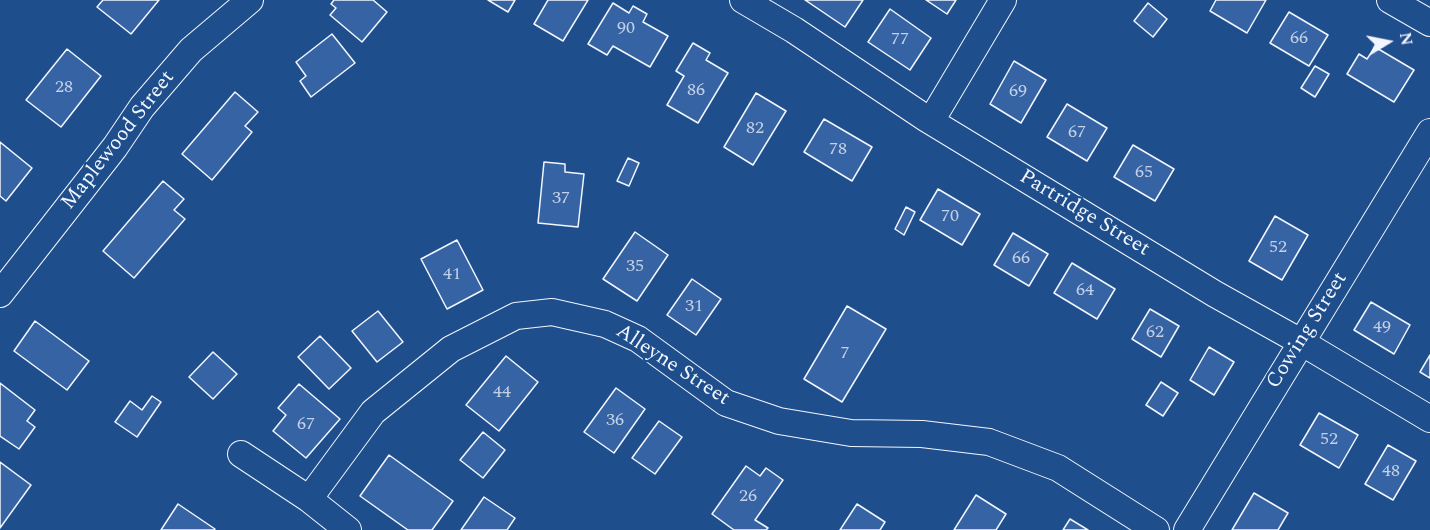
<!DOCTYPE html>
<style>
body{margin:0}
#map{position:relative;width:1430px;height:530px;overflow:hidden;background:#1f4e8c;font-family:Spectral,serif}
canvas{display:block}
.north{position:absolute;left:1358px;top:12px;width:60px;height:60px;-webkit-text-stroke:4px #1f4e8c;paint-order:stroke;rotate:80deg;font-size:16px;font-weight:700;line-height:24px;text-align:center;color:#f2f6ff}
.north::after{content:'';display:block;margin:auto;width:21px;height:27px;background:#f2f6ff;clip-path:polygon(50% 0,100% 100%,50% 72%,0 100%)}
</style>
<div id="map">
<canvas width="1430" height="530"></canvas>
<div class="north">N</div>
</div>
<script>
const ctx = document.querySelector('canvas').getContext('2d');
ctx.lineJoin = 'round';
function paint(path, color) { ctx.fillStyle = color; ctx.fill(path, 'evenodd'); }
function strokePath(path, color, width, dash) { ctx.strokeStyle = color; ctx.lineWidth = width; ctx.lineCap = dash ? 'butt' : 'round'; ctx.setLineDash(dash || []); ctx.stroke(path); }
function drawText(font, color, halo, rows, align = 'center') {
  ctx.font = font + ' Spectral,serif'; ctx.lineWidth = 4.5; ctx.setLineDash([]); ctx.textBaseline = 'middle'; ctx.strokeStyle = halo; ctx.fillStyle = color; for (const [text, x, y, turn = 0] of rows) {
    ctx.save(); ctx.translate(x, y); ctx.rotate((+turn || 0) * Math.PI / 180); ctx.textAlign = isNaN(turn) ? turn : align; if (halo) ctx.strokeText(text, 0, 0); ctx.fillText(text, 0, 0); ctx.restore();
  }
}
const building = new Path2D(`
 M 103,0 L 159,0 L 131,34 L 97,7 Z
 M 334,0 L 373,0 L 387,12 L 362,42 L 330,15 L 336,8 L 331,4 Z
 M 488,0 L 515,0 L 508,12 Z
 M 548,0 L 588,0 L 563,41 L 534,24 Z
 M 805,0 L 863,0 L 845,27 Z
 M 926,0 L 956,0 L 947,14 Z
 M 1216,0 L 1266,0 L 1247,33 L 1210,11 Z
 M 613,3 L 629,13 L 633,6 L 647,14 L 643,22 L 668,36 L 650,67 L 613,46 L 607,55 L 588,44 Z
 M 1148,3 L 1167,19 L 1153,37 L 1134,21 Z
 M 890,9 L 931,38 L 910,70 L 868,42 Z
 M 1289,12 L 1328,35 L 1309,66 L 1270,43 Z
 M 332,34 L 355,63 L 311,97 L 300,81 L 306,76 L 296,62 Z
 M 693,43 L 710,53 L 706,60 L 728,73 L 698,123 L 667,105 L 684,76 L 676,71 Z
 M 1375,47 L 1414,70 L 1394,102 L 1347,74 L 1359,54 L 1367,59 Z
 M 67,49 L 101,76 L 61,127 L 26,100 Z
 M 1014,61 L 1046,80 L 1021,123 L 990,104 Z
 M 1315,66 L 1329,74 L 1315,97 L 1301,88 Z
 M 235,92 L 258,112 L 245,126 L 252,132 L 212,180 L 182,154 Z
 M 756,93 L 786,111 L 753,165 L 724,147 Z
 M 1067,104 L 1107,128 L 1087,161 L 1047,137 Z
 M 824,119 L 872,147 L 852,181 L 804,152 Z
 M 0,142 L 32,168 L 6,201 L 0,196 Z
 M 1133,145 L 1174,169 L 1155,201 L 1114,177 Z
 M 628,158 L 639,163 L 629,186 L 617,181 Z
 M 544,162 L 565,164 L 565,172 L 584,174 L 578,227 L 538,223 Z
 M 163,181 L 184,199 L 174,210 L 185,219 L 134,278 L 103,251 Z
 M 938,189 L 980,214 L 962,245 L 920,220 Z
 M 906,207 L 915,212 L 904,235 L 895,229 Z
 M 1275,216 L 1308,235 L 1282,280 L 1249,261 Z
 M 635,232 L 668,255 L 637,301 L 603,279 Z
 M 1013,233 L 1048,254 L 1029,286 L 994,265 Z
 M 457,240 L 483,290 L 447,309 L 421,259 Z
 M 1072,263 L 1115,289 L 1097,319 L 1054,293 Z
 M 692,279 L 721,299 L 696,335 L 667,315 Z
 M 1371,302 L 1410,325 L 1394,354 L 1354,330 Z
 M 847,306 L 886,329 L 842,402 L 804,379 Z
 M 1150,309 L 1179,326 L 1161,357 L 1132,339 Z
 M 378,311 L 403,342 L 377,362 L 352,331 Z
 M 35,321 L 89,361 L 67,390 L 14,351 Z
 M 320,336 L 351,368 L 329,389 L 298,357 Z
 M 1209,347 L 1234,362 L 1214,395 L 1190,380 Z
 M 213,352 L 237,374 L 213,399 L 189,377 Z
 M 1430,355 L 1430,378 L 1420,372 Z
 M 506,356 L 538,382 L 499,431 L 466,405 Z
 M 1161,382 L 1178,393 L 1163,416 L 1146,405 Z
 M 0,383 L 35,410 L 27,421 L 35,427 L 19,449 L 0,436 Z
 M 299,384 L 340,419 L 306,458 L 273,431 L 286,415 L 278,408 Z
 M 616,388 L 645,409 L 614,453 L 584,432 Z
 M 152,396 L 161,402 L 137,437 L 115,422 L 130,401 L 142,410 Z
 M 1319,413 L 1358,435 L 1339,468 L 1300,445 Z
 M 659,421 L 682,437 L 655,474 L 632,458 Z
 M 483,432 L 505,450 L 483,478 L 460,460 Z
 M 1388,445 L 1416,461 L 1393,500 L 1365,484 Z
 M 389,455 L 453,501 L 432,530 L 408,530 L 360,496 Z
 M 0,462 L 31,485 L 0,528 Z
 M 746,466 L 760,476 L 766,468 L 783,480 L 755,520 L 768,528 L 766,530 L 734,530 L 712,514 Z
 M 1254,493 L 1288,513 L 1278,530 L 1232,530 Z
 M 976,495 L 1006,514 L 996,530 L 954,530 Z
 M 484,497 L 515,518 L 507,530 L 461,530 Z
 M 178,504 L 215,529 L 214,530 L 161,530 Z
 M 857,504 L 885,522 L 880,530 L 840,530 Z
 M 1070,519 L 1088,530 L 1063,530 Z`);
paint(building, '#3563a3');
strokePath(building, '#f2f6ff', 1.5);
const street = new Path2D(`
 M 743,0 L 794,30 L 927,119 L 1215,294 L 1301,342 L 1430,419
 M 1390,0 L 1430,23
 M 931,121 L 1003,0
 M 0,294 L 115,147 L 142,107 L 191,50 L 250,0
 M 241,454 L 309,499 L 348,530
 M 309,499 L 373,412 L 451,349 L 516,316 L 552,312 L 605,324 L 638,339 L 726,403 L 779,421 L 851,433 L 922,434 L 989,442 L 1058,468 L 1156,530
 M 1187,530 L 1430,132`);
strokePath(street, '#f2f6ff', 28);
strokePath(street, '#1f4e8c', 26);
drawText('18px', '#c3d1e8', null, [
 ["90",626,29],
 ["66",1299,39],
 ["77",900,40],
 ["28",64,88],
 ["86",696,91],
 ["69",1018,92],
 ["82",755,129],
 ["67",1077,133],
 ["78",838,150],
 ["65",1144,173],
 ["37",561,199],
 ["70",950,217],
 ["52",1278,248],
 ["66",1021,259],
 ["35",635,267],
 ["41",452,275],
 ["64",1085,291],
 ["31",694,307],
 ["49",1382,328],
 ["62",1155,333],
 ["7",845,354],
 ["44",502,393],
 ["36",615,421],
 ["67",306,425],
 ["52",1329,440],
 ["48",1391,472],
 ["26",748,497]
]);
drawText('21px', '#f2f6ff', '#1f4e8c', [
 ["Maplewood Street",119,141,-52],
 ["Partridge Street",1084,214,31],
 ["Cowing Street",1308,331,-58],
 ["Alleyne Street",672,366,33]
]);
</script>
